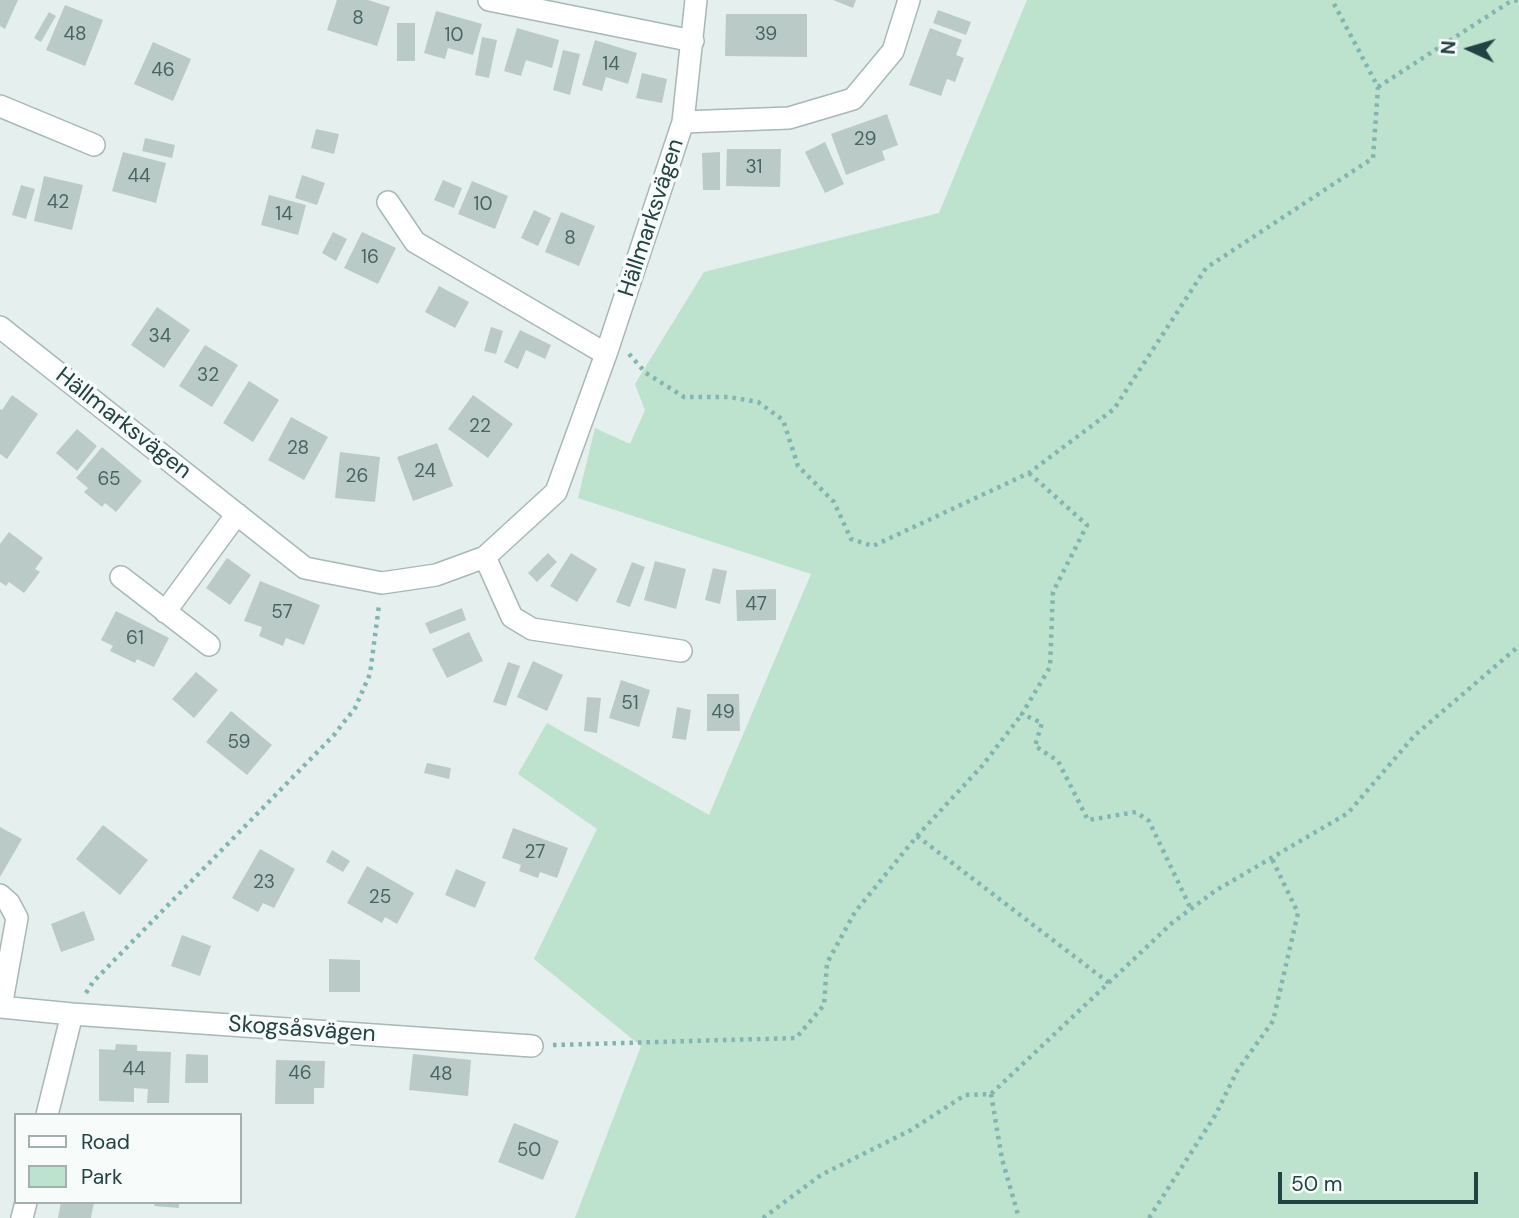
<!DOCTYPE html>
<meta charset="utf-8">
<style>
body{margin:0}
#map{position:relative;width:1519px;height:1218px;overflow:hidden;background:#e5efed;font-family:"DM Sans",sans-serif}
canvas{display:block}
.legend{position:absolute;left:14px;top:1113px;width:228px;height:91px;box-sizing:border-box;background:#f7fbfa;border:2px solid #a2b1b0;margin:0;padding:9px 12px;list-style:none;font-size:21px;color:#224341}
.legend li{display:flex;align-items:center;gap:14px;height:35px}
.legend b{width:35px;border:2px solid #a2b1b0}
.north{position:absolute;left:1435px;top:14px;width:70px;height:70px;-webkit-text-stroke:5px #f7fbfa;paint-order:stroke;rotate:274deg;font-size:19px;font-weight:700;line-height:28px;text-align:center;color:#224341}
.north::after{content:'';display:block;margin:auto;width:24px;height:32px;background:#224341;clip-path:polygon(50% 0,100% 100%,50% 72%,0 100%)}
.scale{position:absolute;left:1278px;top:1172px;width:200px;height:32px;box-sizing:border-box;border:4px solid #224341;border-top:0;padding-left:9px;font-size:21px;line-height:24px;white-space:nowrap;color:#224341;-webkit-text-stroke:5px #f7fbfa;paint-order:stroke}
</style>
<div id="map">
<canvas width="1519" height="1218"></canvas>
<ul class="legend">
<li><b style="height:9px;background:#fff"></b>Road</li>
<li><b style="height:19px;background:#bde2ce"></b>Park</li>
</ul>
<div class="north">N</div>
<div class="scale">50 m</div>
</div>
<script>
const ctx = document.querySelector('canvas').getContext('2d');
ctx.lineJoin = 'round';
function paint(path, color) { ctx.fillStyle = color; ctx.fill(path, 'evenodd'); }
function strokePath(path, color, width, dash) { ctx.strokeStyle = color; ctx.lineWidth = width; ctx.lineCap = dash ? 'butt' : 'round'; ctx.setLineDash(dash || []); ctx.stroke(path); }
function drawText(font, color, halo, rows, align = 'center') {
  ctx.font = font + ' "DM Sans",sans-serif'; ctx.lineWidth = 7; ctx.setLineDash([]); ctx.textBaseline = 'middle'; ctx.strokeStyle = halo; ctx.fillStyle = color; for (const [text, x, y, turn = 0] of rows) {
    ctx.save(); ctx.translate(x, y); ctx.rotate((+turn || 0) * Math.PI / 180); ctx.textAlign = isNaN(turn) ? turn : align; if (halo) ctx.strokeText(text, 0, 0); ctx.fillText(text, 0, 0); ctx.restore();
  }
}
paint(new Path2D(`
 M 1027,0 L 1519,0 L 1519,1218 L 575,1218 L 641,1046 L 534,959 L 597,829 L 518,774 L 547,723 L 709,815 L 811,574 L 578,498 L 595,428 L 630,444 L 645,410 L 635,384 L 704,272 L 939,213 Z`), '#bde2ce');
paint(new Path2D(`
 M 0,0 L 18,0 L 5,29 L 0,26 Z
 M 337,0 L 368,0 L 390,7 L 377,46 L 327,30 Z
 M 833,0 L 856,0 L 853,8 Z
 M 65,5 L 103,20 L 85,66 L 46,50 Z
 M 938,10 L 971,22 L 966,35 L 933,23 Z
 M 436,11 L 482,24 L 473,55 L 448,48 L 445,59 L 424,53 Z
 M 49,12 L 56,16 L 41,42 L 34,38 Z
 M 726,14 L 807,14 L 807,57 L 725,56 Z
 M 397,23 L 415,23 L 415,61 L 397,61 Z
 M 517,28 L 559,40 L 552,68 L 526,60 L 521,76 L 504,71 Z
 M 930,28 L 962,40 L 956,55 L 964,58 L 955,82 L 947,79 L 941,96 L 909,85 Z
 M 482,37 L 497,40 L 489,78 L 475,75 Z
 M 595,40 L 637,53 L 628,84 L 606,77 L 602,91 L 582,85 Z
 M 153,42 L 191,59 L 173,101 L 134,84 Z
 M 563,50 L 580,54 L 570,95 L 553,90 Z
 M 642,73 L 667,79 L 662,103 L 636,98 Z
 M 887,114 L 898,145 L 882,151 L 885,160 L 846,175 L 831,134 Z
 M 316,129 L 339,134 L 334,154 L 311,148 Z
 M 145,138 L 175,145 L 172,158 L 142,151 Z
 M 825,142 L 844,184 L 825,193 L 805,152 Z
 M 727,149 L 781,149 L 780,187 L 726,186 Z
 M 123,152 L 166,163 L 156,203 L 112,191 Z
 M 720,152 L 720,190 L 703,190 L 702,153 Z
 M 302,175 L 325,183 L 317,205 L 295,198 Z
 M 44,176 L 83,185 L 72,230 L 34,221 Z
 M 443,180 L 462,188 L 454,208 L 434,200 Z
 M 472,181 L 508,196 L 495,229 L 458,214 Z
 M 21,185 L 35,189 L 26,219 L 12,215 Z
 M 269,195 L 306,205 L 298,235 L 261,225 Z
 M 534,210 L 551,218 L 538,246 L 521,238 Z
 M 561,212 L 595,226 L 579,266 L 545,252 Z
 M 333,232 L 347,239 L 336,261 L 322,253 Z
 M 362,232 L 396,248 L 378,284 L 344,268 Z
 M 439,286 L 469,302 L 455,328 L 425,312 Z
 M 157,307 L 190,330 L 164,368 L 131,345 Z
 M 491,327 L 503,331 L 496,354 L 484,351 Z
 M 520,330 L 551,345 L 545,359 L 526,350 L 518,369 L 504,362 Z
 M 205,345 L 238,365 L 212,407 L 179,386 Z
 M 249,381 L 279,400 L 253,442 L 223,423 Z
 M 12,395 L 38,414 L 7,459 L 0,454 L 0,409 L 2,410 Z
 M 473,395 L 513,424 L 488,458 L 448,429 Z
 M 291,417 L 328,437 L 304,480 L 268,460 Z
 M 77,429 L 97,446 L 77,471 L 56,453 Z
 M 437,443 L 453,486 L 413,501 L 397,457 Z
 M 102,447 L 142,481 L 116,512 L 105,503 L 102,507 L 84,492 L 88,488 L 76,478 Z
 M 340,452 L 380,457 L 375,502 L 335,498 Z
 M 9,532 L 43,558 L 35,569 L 40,572 L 24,593 L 9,582 L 6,586 L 0,582 L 0,544 Z
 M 548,553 L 557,562 L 537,582 L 528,573 Z
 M 571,553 L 597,569 L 577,602 L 550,586 Z
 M 227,558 L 251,575 L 230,605 L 206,588 Z
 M 655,561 L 686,569 L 676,609 L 644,600 Z
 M 632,562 L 645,567 L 630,607 L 616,602 Z
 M 713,568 L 727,571 L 720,604 L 705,600 Z
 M 260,581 L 320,605 L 304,645 L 286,638 L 283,646 L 259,636 L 262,627 L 244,621 Z
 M 776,589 L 776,620 L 737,621 L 736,590 Z
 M 462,608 L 466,620 L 430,634 L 425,623 Z
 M 116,611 L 169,638 L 154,667 L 137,659 L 135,663 L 110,651 L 113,646 L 101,640 Z
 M 469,632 L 483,661 L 447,678 L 432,649 Z
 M 533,661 L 563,675 L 547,711 L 517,697 Z
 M 508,662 L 520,666 L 506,706 L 493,702 Z
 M 196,672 L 218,690 L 194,718 L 172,699 Z
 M 621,680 L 650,690 L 639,727 L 609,718 Z
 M 707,694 L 739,694 L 740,731 L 707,731 Z
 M 587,697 L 601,698 L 597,733 L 584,731 Z
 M 677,707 L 691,710 L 686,740 L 672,738 Z
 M 231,711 L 272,745 L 247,775 L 206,742 Z
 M 427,763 L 451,768 L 449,779 L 424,773 Z
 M 103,825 L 148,860 L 120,895 L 76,859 Z
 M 0,827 L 22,839 L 0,877 Z
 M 513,828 L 568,848 L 557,878 L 540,872 L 538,878 L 519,871 L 521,865 L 502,858 Z
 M 260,849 L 295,869 L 274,908 L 263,903 L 258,912 L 232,898 Z
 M 332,850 L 350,861 L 343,872 L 326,862 Z
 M 367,866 L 414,893 L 397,924 L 385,917 L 382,923 L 347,903 Z
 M 456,869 L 486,882 L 475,908 L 445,895 Z
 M 84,911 L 95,940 L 61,952 L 51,924 Z
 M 182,935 L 211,946 L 200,976 L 171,966 Z
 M 329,959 L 360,960 L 360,992 L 329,992 Z
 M 116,1044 L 137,1045 L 137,1051 L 171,1052 L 169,1103 L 147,1103 L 148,1089 L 134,1088 L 134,1102 L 99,1101 L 99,1049 L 115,1050 Z
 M 186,1054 L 208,1055 L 208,1083 L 185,1083 Z
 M 413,1054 L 471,1060 L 468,1096 L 409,1090 Z
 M 276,1060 L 325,1061 L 324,1088 L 314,1088 L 314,1104 L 275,1104 Z
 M 514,1123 L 559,1141 L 543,1180 L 498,1162 Z
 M 61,1202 L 94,1202 L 91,1218 L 58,1218 Z
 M 155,1202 L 179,1202 L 179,1208 L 154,1206 Z`), '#bacbc7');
const minor = new Path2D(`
 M 489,0 L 693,41
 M 0,106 L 94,145
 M 683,122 L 789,118 L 853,99 L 893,51 L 909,0
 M 388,202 L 415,242 L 606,354
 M 0,327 L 305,568 L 382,583 L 436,575 L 485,557 L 556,492 L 606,354 L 683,122 L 696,0
 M 485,557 L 512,617 L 532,629 L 681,651
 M 121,577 L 209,645
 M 165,612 L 237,514
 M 0,895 L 9,903 L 17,918 L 1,1007
 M 0,1007 L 72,1014 L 532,1046
 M 47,1115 L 72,1014
 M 22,1218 L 26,1202`);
strokePath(minor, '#a7b8b6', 24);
strokePath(new Path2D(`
 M 1378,87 L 1511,1 L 1519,0
 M 629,354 L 646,373 L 684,397 L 729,397 L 758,402 L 783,420 L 798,466 L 834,502 L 851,539 L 873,546 L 1029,473 L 1114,409 L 1206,268 L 1373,158 L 1378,87 L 1332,0
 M 1029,473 L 1087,525 L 1053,592 L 1050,667 L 1022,714 L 1042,723 L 1035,746 L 1058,761 L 1088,820 L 1136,812 L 1149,821 L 1191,909
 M 917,836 L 1109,983
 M 86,993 L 93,982 L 334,735 L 355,708 L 370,674 L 379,605
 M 553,1045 L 796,1038 L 824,1005 L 827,963 L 855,912 L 917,836 L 982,766 L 1022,714
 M 991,1094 L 1002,1159 L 1019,1218
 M 763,1218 L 821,1175 L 911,1130 L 965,1095 L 991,1094 L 1172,923 L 1215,891 L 1348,813 L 1415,735 L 1519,646
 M 1149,1218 L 1216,1114 L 1237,1071 L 1273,1021 L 1298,913 L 1272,859`), '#83b5b0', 4.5, [3.5, 5]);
strokePath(minor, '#fff', 21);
drawText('19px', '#486562', null, [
 ["8",358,19],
 ["48",75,35],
 ["39",766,35],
 ["10",454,36],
 ["14",611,65],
 ["46",163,71],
 ["29",865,140],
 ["31",754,168],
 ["44",139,177],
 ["42",58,203],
 ["10",483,205],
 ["14",284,215],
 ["8",570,239],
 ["16",370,258],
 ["34",160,337],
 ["32",208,376],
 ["22",480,427],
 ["28",298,449],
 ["24",425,472],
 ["26",357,477],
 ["65",109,480],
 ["47",756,605],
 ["57",282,613],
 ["61",135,639],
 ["51",630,704],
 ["49",723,713],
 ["59",239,743],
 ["27",535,853],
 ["23",264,883],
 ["25",380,898],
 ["44",134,1070],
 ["46",300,1074],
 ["48",441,1075],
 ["50",529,1151]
]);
drawText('23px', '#224341', '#f7fbfa', [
 ["Hällmarksvägen",652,218,-72],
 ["Hällmarksvägen",123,424,38],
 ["Skogsåsvägen",302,1030,4]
]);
</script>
